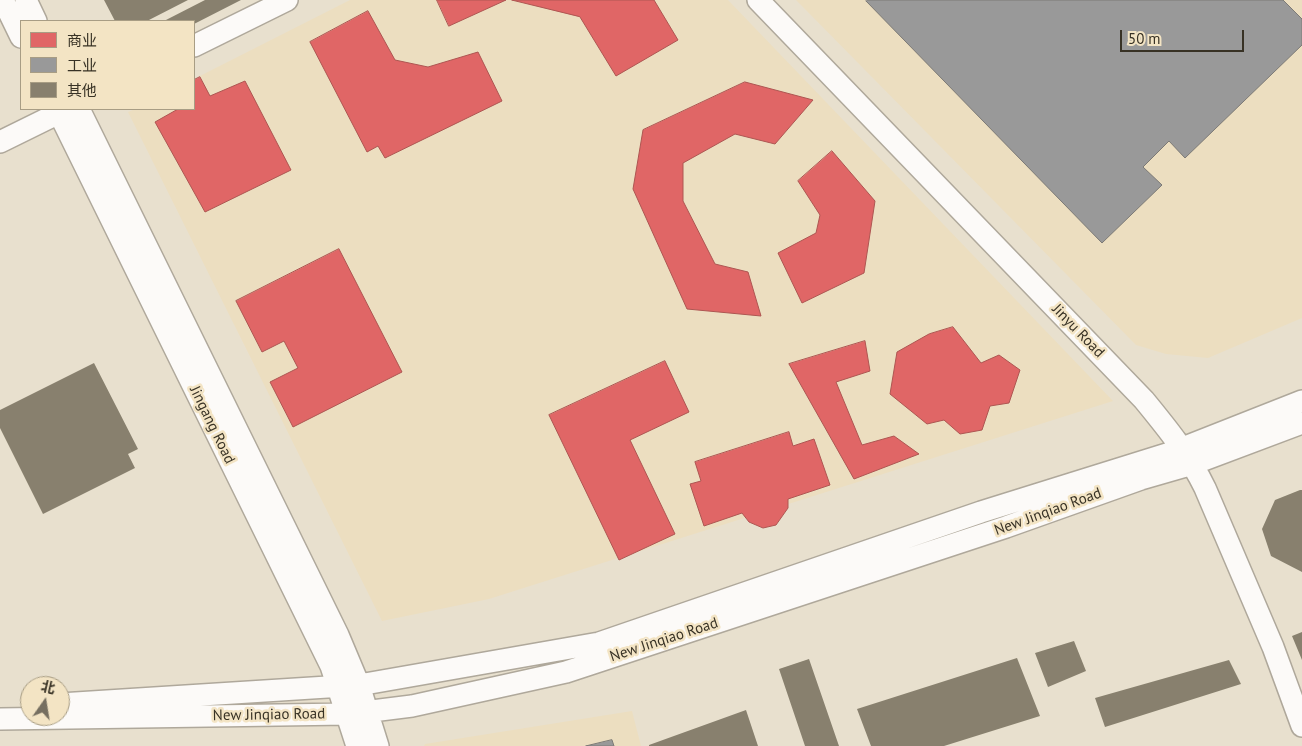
<!DOCTYPE html>
<meta charset="utf-8">
<style>
body{margin:0}
#map{position:relative;width:1302px;height:746px;overflow:hidden;background:#e8e0ce;font-family:"PT Sans","Noto Sans SC",sans-serif}
canvas{display:block}
.legend{position:absolute;left:20px;top:20px;width:175px;height:90px;box-sizing:border-box;background:#f3e4c4;border:1px solid #a89d84;margin:0;padding:6px 9px;list-style:none;font-size:15px;color:#383225}
.legend li{display:flex;align-items:center;gap:10px;height:25px}
.legend b{width:25px;border:1px solid #a89d84}
.north{position:absolute;left:20px;top:676px;width:50px;height:50px;box-sizing:border-box;background:#f3e4c4;border:1px solid #a89d84;border-radius:50%;rotate:13deg;font-size:14px;font-weight:700;line-height:20px;text-align:center;color:#383225}
.north::after{content:'';display:block;margin:auto;width:18px;height:22px;background:#766f60;clip-path:polygon(50% 0,100% 100%,50% 72%,0 100%)}
.scale{position:absolute;left:1120px;top:30px;width:124px;height:22px;box-sizing:border-box;border:2px solid #383225;border-top:0;padding-left:6px;font-size:15px;line-height:18px;white-space:nowrap;color:#383225;-webkit-text-stroke:4px #f3e4c4;paint-order:stroke}
</style>
<div id="map">
<canvas width="1302" height="746"></canvas>
<ul class="legend">
<li><b style="height:14px;background:#e06666"></b>商业</li>
<li><b style="height:14px;background:#999"></b>工业</li>
<li><b style="height:14px;background:#88806e"></b>其他</li>
</ul>
<div class="north">北</div>
<div class="scale">50 m</div>
</div>
<script>
const ctx = document.querySelector('canvas').getContext('2d');
ctx.lineJoin = 'round';
function paint(path, color) { ctx.fillStyle = color; ctx.fill(path, 'evenodd'); }
function strokePath(path, color, width, dash) { ctx.strokeStyle = color; ctx.lineWidth = width; ctx.lineCap = dash ? 'butt' : 'round'; ctx.setLineDash(dash || []); ctx.stroke(path); }
function drawText(font, color, halo, rows, align = 'center') {
  ctx.font = font + ' "PT Sans",sans-serif'; ctx.lineWidth = 5; ctx.setLineDash([]); ctx.textBaseline = 'middle'; ctx.strokeStyle = halo; ctx.fillStyle = color; for (const [text, x, y, turn = 0] of rows) {
    ctx.save(); ctx.translate(x, y); ctx.rotate((+turn || 0) * Math.PI / 180); ctx.textAlign = isNaN(turn) ? turn : align; if (halo) ctx.strokeText(text, 0, 0); ctx.fillText(text, 0, 0); ctx.restore();
  }
}
paint(new Path2D(`
 M 350,0 L 728,0 L 1113,401 L 489,599 L 382,621 L 128,112 L 135,109 L 194,109 L 194,79 Z
 M 796,0 L 1302,0 L 1302,318 L 1208,358 L 1166,354 L 1136,345 Z
 M 632,711 L 641,746 L 424,746 L 425,744 Z`), '#ecdec0');
const shops = new Path2D(`
 M 437,0 L 506,0 L 449,26 Z
 M 512,0 L 654,0 L 678,40 L 616,76 L 580,17 Z
 M 368,11 L 395,60 L 428,67 L 478,52 L 502,101 L 385,158 L 378,146 L 367,152 L 310,42 Z
 M 200,77 L 210,96 L 245,81 L 291,170 L 205,212 L 155,122 L 178,109 L 194,109 L 194,80 Z
 M 745,82 L 813,100 L 775,144 L 735,134 L 683,163 L 683,201 L 715,264 L 748,272 L 761,316 L 687,309 L 633,189 L 643,130 Z
 M 832,151 L 875,201 L 864,273 L 802,303 L 778,253 L 816,233 L 820,215 L 798,181 Z
 M 339,249 L 402,372 L 293,427 L 270,382 L 298,368 L 284,341 L 262,352 L 236,301 Z
 M 953,327 L 981,363 L 999,355 L 1020,370 L 1009,403 L 990,406 L 982,430 L 960,434 L 944,420 L 927,424 L 890,394 L 897,352 L 929,334 Z
 M 865,341 L 870,371 L 836,382 L 862,445 L 894,436 L 919,454 L 854,479 L 789,364 Z
 M 665,361 L 689,412 L 630,440 L 675,534 L 619,560 L 549,415 Z
 M 789,432 L 793,446 L 814,439 L 830,485 L 788,499 L 788,508 L 776,525 L 763,528 L 749,522 L 742,513 L 704,526 L 690,484 L 701,481 L 695,462 Z`);
paint(shops, '#e06666');
strokePath(shops, '#ae5652', 1);
const industry = new Path2D(`
 M 867,0 L 1283,0 L 1302,19 L 1302,45 L 1185,158 L 1169,141 L 1143,167 L 1162,185 L 1102,243 L 866,1 Z
 M 612,740 L 614,746 L 586,746 Z`);
paint(industry, '#999');
strokePath(industry, '#7c7a76', 1);
paint(new Path2D(`
 M 104,0 L 188,0 L 147,21 L 115,21 Z
 M 205,0 L 241,0 L 194,24 L 194,21 L 164,21 Z
 M 94,363 L 138,449 L 128,454 L 135,468 L 43,514 L 0,428 L 0,410 Z
 M 1300,490 L 1302,490 L 1302,572 L 1271,556 L 1262,529 L 1275,500 Z
 M 1302,632 L 1302,660 L 1292,636 Z
 M 1074,641 L 1086,671 L 1048,687 L 1035,653 Z
 M 1017,658 L 1040,716 L 944,746 L 871,746 L 857,709 Z
 M 809,659 L 839,746 L 805,746 L 779,669 Z
 M 1229,660 L 1241,684 L 1105,727 L 1095,698 Z
 M 746,710 L 758,746 L 649,746 L 649,745 Z`), '#88806e');
const minor = new Path2D(`
 M 3,0 L 21,37
 M 26,0 L 36,21
 M 758,0 L 1144,400 C 1167,428 1189,455 1205,488 L 1273,647 L 1302,726
 M 194,46 L 287,0
 M 57,109 L 331,666 L 357,746
 M 79,109 L 338,635 L 359,685 L 378,746
 M 0,142 L 67,109
 M 60,704 L 359,685 L 599,643 L 981,512 L 1170,453 L 1302,401
 M 0,719 L 348,714 L 412,706 L 566,672 L 1006,527 L 1141,479 L 1193,464 L 1302,423`);
strokePath(minor, '#afa89b', 24);
strokePath(minor, '#fcfaf8', 21);
drawText('15px', '#383225', '#f3e4c4', [
 ["Jinyu Road",1078,331,46],
 ["Jingang Road",212,425,64],
 ["New Jinqiao Road",1048,512,-20],
 ["New Jinqiao Road",664,640,-18],
 ["New Jinqiao Road",269,715,-1]
]);
</script>
